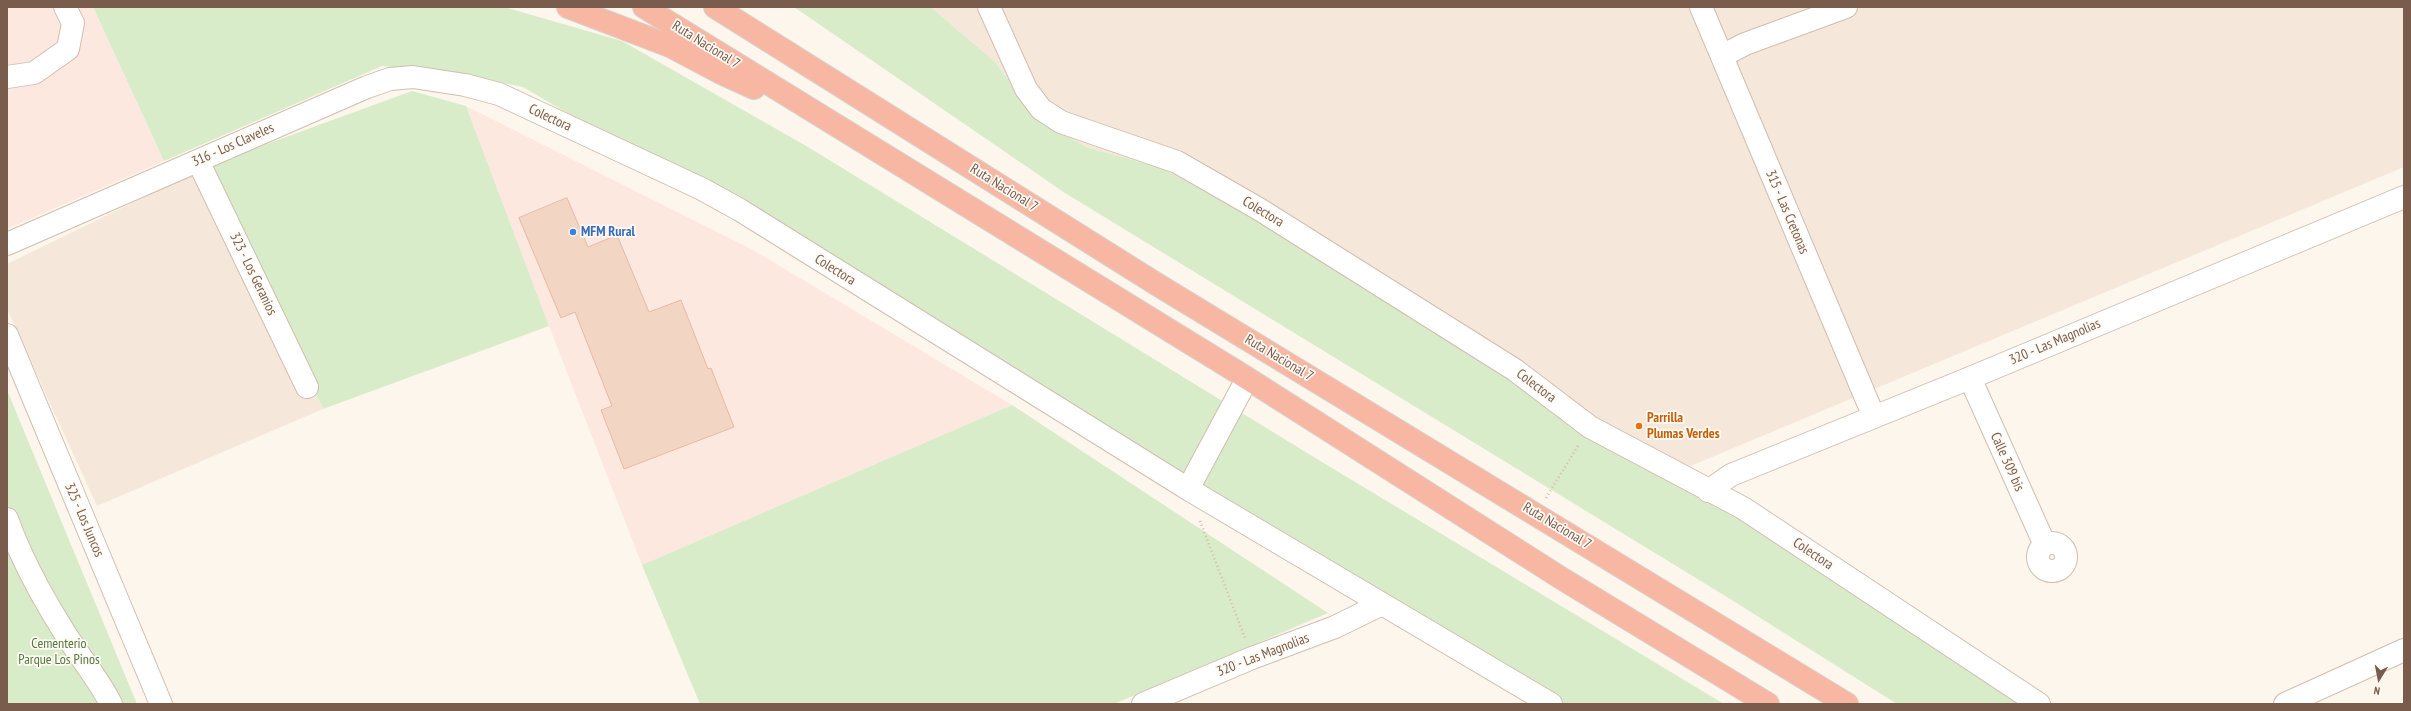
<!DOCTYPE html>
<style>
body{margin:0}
#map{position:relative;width:2411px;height:711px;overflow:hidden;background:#fdf6ec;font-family:"PT Sans Narrow",sans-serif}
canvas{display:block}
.frame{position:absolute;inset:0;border:8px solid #7a5c4d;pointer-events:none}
.north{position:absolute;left:2359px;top:659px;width:40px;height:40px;-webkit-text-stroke:3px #fffaf3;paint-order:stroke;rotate:190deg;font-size:11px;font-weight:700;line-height:16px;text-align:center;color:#7a5c4d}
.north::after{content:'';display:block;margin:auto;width:14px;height:18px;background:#7a5c4d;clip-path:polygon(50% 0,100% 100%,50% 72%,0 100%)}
</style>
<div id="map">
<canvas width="2411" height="711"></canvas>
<div class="frame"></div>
<div class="north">N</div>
</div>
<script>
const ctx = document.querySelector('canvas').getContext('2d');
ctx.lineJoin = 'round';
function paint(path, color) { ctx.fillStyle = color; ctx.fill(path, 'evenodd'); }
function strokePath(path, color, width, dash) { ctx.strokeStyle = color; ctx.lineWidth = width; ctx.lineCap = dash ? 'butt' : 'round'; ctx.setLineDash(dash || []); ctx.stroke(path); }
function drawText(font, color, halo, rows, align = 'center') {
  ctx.font = font + ' "PT Sans Narrow",sans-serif'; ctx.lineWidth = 3.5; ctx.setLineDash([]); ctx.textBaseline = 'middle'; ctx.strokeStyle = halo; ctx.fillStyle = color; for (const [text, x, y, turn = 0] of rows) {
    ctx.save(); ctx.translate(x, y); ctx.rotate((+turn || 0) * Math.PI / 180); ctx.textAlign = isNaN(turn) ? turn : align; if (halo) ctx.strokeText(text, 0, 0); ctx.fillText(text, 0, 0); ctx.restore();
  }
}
paint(new Path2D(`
 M 931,7 L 2404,7 L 2404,167 L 1662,478 L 1161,168 L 1086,147 L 1036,118 L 995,62 Z
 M 212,164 L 323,409 L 97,506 L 7,309 L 7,264 Z`), '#f5e8da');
paint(new Path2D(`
 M 7,7 L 93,7 L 164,161 L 7,229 Z
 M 466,106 L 753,250 L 1012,405 L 642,565 L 549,326 Z`), '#fde8e0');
paint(new Path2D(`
 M 93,7 L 504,7 L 622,41 L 808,147 L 1317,459 L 1724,704 L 1558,704 L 1076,413 L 523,87 L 455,73 L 382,66 L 164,161 Z
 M 794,7 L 931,7 L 995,62 L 1036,118 L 1086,147 L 1161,168 L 1282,233 L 1755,523 L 2025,704 L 1897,704 L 1727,597 L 1065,193 Z
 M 412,91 L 466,106 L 549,326 L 323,409 L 212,164 Z
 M 7,390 L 137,704 L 7,704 Z
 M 1012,405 L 1328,613 L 1114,704 L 700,704 L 642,565 Z`), '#d8ecc9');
const building = new Path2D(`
 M 567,198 L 588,247 L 617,235 L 649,312 L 681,300 L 708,369 L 711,368 L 734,427 L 624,469 L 601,410 L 612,406 L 575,312 L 561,318 L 519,218 Z`);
paint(building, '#f3d5c3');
strokePath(building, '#e6bba3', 1);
const minor = new Path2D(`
 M 989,7 L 1026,89 L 1041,109 L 1061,122 L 1177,162 L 1259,209 L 1515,370 L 1590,427 L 1743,508 L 2039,704
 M 1701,7 L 1874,417
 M 1722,56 L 1745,44 L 1846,7
 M 7,77 L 34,73 L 68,49 L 73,23 L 65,7
 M 198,161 L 307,387
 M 7,244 L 367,87 L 390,79 L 413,77 L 465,85 L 499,94 L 702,189 L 740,210 L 1188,489 L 1551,704
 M 7,335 L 161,704
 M 1970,378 L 2045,545
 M 1188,489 L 1247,379
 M 1708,491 L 1731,475 L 1970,378 L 2404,197
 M 7,519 C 21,558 41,595 63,630 C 78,655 98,678 111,704
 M2038 557a14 14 0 1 1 28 0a14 14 0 1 1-28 0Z
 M 1143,704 L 1252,658 L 1335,627 L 1382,604
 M 2285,704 L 2404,650`);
const highway = new Path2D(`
 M 568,7 L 670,46 L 721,73 L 754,88
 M 644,7 L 1242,375 L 1561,578 L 1768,704
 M 715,7 L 1158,285 L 1847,704`);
strokePath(minor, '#d1beb0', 24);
strokePath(highway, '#dad1cd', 24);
strokePath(new Path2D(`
 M 1546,498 L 1579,444
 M 1200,521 L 1245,638`), '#d9b8a5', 2.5, [1, 3]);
strokePath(minor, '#fff', 22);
strokePath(highway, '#f7b7a3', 22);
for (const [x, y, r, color] of [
 [573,232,4,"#3f7fe0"],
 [1639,426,4,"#e8710a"]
]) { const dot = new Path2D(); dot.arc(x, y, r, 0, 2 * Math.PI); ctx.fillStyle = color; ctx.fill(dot); strokePath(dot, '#fffaf3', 1.5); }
drawText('14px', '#7a5c4d', '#fffaf3', [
 ["Ruta Nacional 7",706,45,32],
 ["Colectora",550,118,25],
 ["316 - Los Claveles",233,145,-24],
 ["Ruta Nacional 7",1004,188,32],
 ["Colectora",1263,212,31],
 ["315 - Las Cretonas",1787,212,67],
 ["Colectora",835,270,32],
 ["323 - Los Geranios",253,274,64],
 ["320 - Las Magnolias",2055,342,-23],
 ["Ruta Nacional 7",1279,358,31],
 ["Colectora",1536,386,37],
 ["Calle 309 bis",2007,462,66],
 ["325 - Los Juncos",84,520,67],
 ["Ruta Nacional 7",1557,526,31],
 ["Colectora",1813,554,34],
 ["320 - Las Magnolias",1263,655,-21]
]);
drawText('bold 14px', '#366cbe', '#fffaf3', [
 ["MFM Rural",581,232]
], 'left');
drawText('bold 14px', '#c56008', '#fffaf3', [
 ["Parrilla",1647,418],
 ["Plumas Verdes",1647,434]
], 'left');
drawText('14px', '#537a41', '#fffaf3', [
 ["Cementerio",59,644],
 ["Parque Los Pinos",59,660]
]);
</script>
